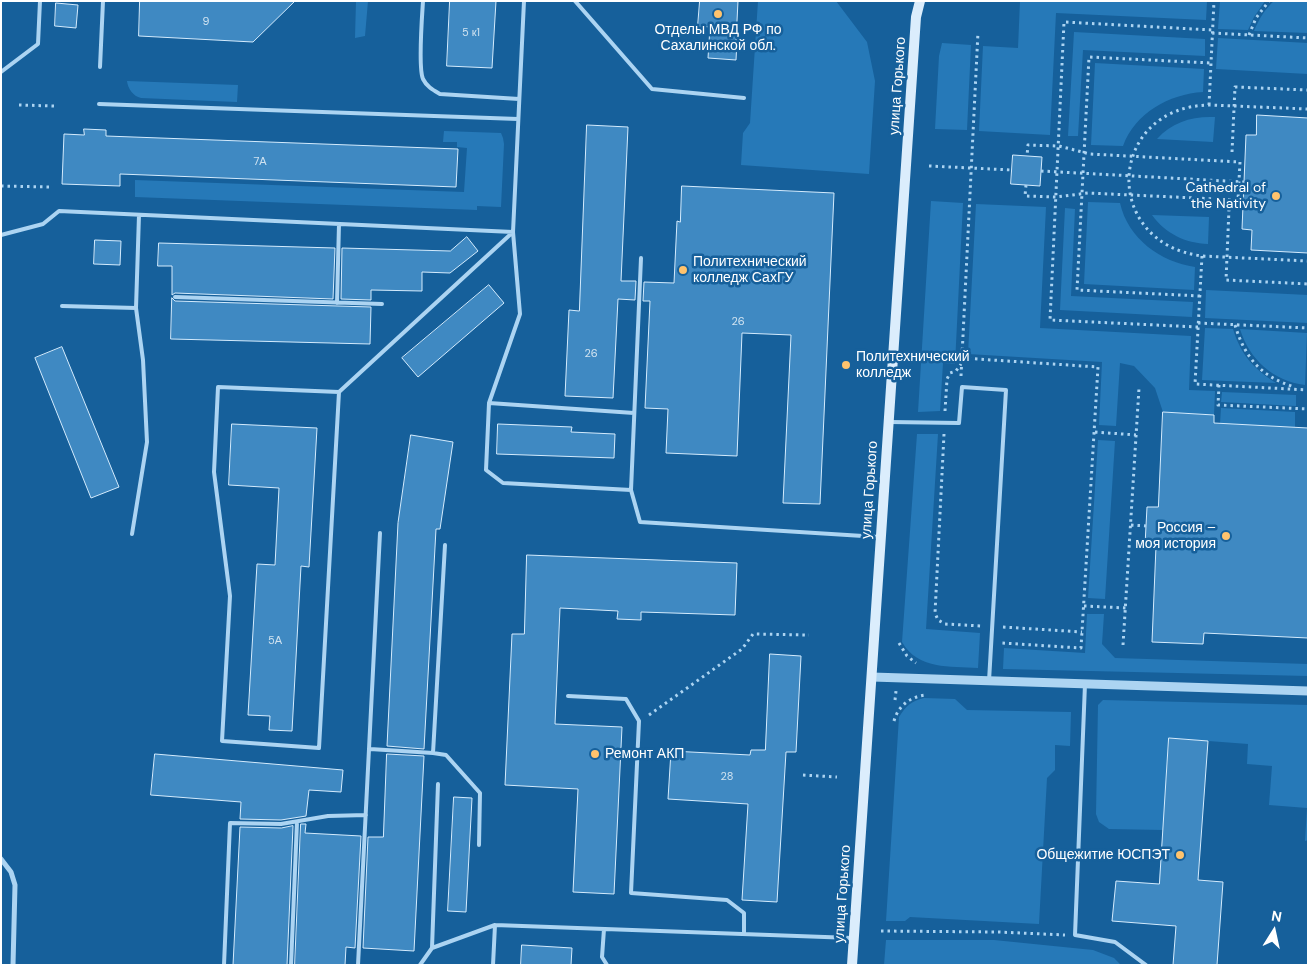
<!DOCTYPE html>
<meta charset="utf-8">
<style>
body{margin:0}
#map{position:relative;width:1309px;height:966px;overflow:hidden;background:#16609b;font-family:"DM Sans",sans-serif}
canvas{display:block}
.frame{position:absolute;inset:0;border:2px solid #fff;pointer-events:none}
.north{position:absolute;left:1249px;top:906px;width:50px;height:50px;-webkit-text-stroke:4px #16609b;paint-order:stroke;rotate:10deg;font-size:14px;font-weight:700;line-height:20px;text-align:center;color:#fff}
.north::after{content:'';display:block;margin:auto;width:18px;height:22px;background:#fff;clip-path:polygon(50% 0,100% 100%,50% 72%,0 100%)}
</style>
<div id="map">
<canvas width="1309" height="966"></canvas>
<div class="frame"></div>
<div class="north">N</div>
</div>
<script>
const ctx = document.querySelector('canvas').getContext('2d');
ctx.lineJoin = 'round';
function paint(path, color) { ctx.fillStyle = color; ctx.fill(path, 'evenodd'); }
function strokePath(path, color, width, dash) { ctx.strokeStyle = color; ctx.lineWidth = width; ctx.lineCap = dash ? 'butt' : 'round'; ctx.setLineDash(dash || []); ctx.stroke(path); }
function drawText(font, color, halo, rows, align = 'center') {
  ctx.font = font + ' "DM Sans",sans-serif'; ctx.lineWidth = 5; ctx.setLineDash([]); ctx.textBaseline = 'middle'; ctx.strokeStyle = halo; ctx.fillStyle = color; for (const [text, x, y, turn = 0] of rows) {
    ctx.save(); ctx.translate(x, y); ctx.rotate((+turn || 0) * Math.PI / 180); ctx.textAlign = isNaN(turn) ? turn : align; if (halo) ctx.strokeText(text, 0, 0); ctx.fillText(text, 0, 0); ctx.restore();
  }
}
paint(new Path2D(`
 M 356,1 L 368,1 L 365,36 L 355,38 Z
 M 758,1 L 836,1 L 867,42 L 875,81 L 869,174 L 741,165 L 743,133 L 750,123 Z
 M 1020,1 L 1207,1 L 1206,20 L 1056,13 L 1050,135 L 979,131 L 983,46 L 1018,48 Z
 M 1220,1 L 1265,1 L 1254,17 L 1248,30 L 1218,29 Z
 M 1274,1 L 1308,1 L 1308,33 L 1254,31 C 1259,19 1265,9 1274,1 Z
 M 1074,32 L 1205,39 L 1205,56 L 1083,50 L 1078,136 L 1068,136 Z
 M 1218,38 L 1308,43 L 1308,74 L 1216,69 Z
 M 942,43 L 971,45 L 967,130 L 935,129 L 939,56 Z
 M 1095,63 L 1204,69 L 1203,92 C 1169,94 1135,113 1123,146 L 1091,145 Z
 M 127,81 L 238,85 L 237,102 L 141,98 C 133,96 128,89 127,81 Z
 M 1215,117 L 1213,142 L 1157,139 C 1172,122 1192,116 1215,117 Z
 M 444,131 L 501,133 L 503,138 L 504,144 L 501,207 L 477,206 L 477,210 L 135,197 L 135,180 L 464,192 L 467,148 L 457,147 L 457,142 L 443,142 Z
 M 931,201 L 963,203 L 955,364 L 943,363 L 940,411 L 918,412 Z
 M 1088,202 L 1120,203 C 1128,239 1161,262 1195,267 L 1194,290 L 1084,284 Z
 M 976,204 L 1046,207 L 1040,328 L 1191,336 L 1189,390 L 1215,391 L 1214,415 L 1163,412 L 1155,388 L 1134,366 L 1120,363 L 1116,426 L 1099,425 L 1102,362 L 968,354 Z
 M 1065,208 L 1075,209 L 1071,296 L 1193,302 L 1192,317 L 1060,310 Z
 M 1152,215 L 1209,217 L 1208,244 C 1185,243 1166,234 1152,215 Z
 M 1206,290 L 1308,295 L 1308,323 L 1205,318 Z
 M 1205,328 L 1233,329 C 1241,355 1253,368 1276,383 L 1202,380 Z
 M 1240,329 L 1307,333 L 1305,385 C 1273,381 1249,359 1240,329 Z
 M 1222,392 L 1296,395 L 1296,406 L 1221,402 Z
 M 1221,408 L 1295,412 L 1295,427 L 1220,424 Z
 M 917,434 L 938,434 L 926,629 L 980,633 L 978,668 C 950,666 918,670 902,642 Z
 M 1098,440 L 1115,441 L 1105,599 L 1088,598 Z
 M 1087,614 L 1104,614 L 1102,644 L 1115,658 L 1308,664 L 1308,676 L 1003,669 L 1004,648 L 1085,653 Z
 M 924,698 L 955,699 L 967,710 L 1071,712 L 1070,746 L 1055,745 L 1055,770 L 1047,778 L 1039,924 L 910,917 L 905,921 L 886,921 L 899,717 C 906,706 911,701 924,698 Z
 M 1103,700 L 1308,705 L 1308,840 L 1305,841 L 1307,808 L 1269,805 L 1272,766 L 1247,764 L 1248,744 L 1169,738 L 1163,830 L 1109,829 L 1099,822 L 1096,814 L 1098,705 Z
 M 886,940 L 994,940 L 1093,950 L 1114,958 L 1121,965 L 884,965 Z`), '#2679b8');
const building = new Path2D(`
 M 140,1 L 295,1 L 253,42 L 139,36 Z
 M 450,1 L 496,1 L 492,68 L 447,66 Z
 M 700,1 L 738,1 L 736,41 L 737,41 L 736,60 L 708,58 L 710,27 L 698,26 Z
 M 56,3 L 78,5 L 76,28 L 55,26 Z
 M 1257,115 L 1308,118 L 1308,253 L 1251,250 L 1252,230 L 1242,229 L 1246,135 L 1256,135 Z
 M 587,125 L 628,127 L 621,281 L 636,281 L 635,300 L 618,299 L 613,398 L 565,396 L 569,310 L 579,311 Z
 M 84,129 L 106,130 L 106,136 L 458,149 L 456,187 L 120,174 L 120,186 L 62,184 L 64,134 L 84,135 Z
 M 1013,155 L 1042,157 L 1040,186 L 1011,184 Z
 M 682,186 L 834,193 L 820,504 L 783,503 L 791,335 L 742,333 L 737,456 L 666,453 L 668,409 L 645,408 L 650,301 L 643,301 L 644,282 L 674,283 L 677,221 L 680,222 Z
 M 467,237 L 478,251 L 450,273 L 422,272 L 422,291 L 371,290 L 371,300 L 341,299 L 342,248 L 450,251 Z
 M 95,240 L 121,241 L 120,265 L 94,264 Z
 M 159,243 L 335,248 L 333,299 L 175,293 L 172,295 L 172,266 L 158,266 Z
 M 489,285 L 504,303 L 418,377 L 402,358 Z
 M 172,298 L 175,301 L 371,307 L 370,344 L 171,339 Z
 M 62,347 L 119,487 L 91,498 L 35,358 Z
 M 1163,412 L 1214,415 L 1214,423 L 1308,428 L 1308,638 L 1204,633 L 1203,644 L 1152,642 L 1156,546 L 1145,545 L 1147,507 L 1158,507 Z
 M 232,424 L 317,428 L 309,567 L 301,566 L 292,731 L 269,730 L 270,716 L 248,715 L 257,564 L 275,565 L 279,488 L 229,485 Z
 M 498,424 L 572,427 L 571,432 L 615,434 L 614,458 L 497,454 Z
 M 411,435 L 453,442 L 440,529 L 436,529 L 424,749 L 387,746 L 398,523 Z
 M 527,555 L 737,563 L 735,615 L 641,612 L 641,620 L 617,619 L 618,611 L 560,608 L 555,724 L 622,727 L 614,894 L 573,892 L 578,789 L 505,785 L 512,634 L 524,634 Z
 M 770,654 L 801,656 L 796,752 L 786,752 L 777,902 L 742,900 L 748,804 L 668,799 L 671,751 L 750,755 L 751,750 L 765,750 Z
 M 1169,738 L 1208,741 L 1198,880 L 1223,882 L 1217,965 L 1173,965 L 1176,926 L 1112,921 L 1116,881 L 1159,884 Z
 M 155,754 L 343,770 L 341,792 L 309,790 L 306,816 L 281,820 L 240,819 L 241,802 L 151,795 Z
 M 387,754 L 424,756 L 414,951 L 363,948 L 368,837 L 383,837 Z
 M 454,797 L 472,798 L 466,912 L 448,911 Z
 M 301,824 L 306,824 L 305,833 L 361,836 L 355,948 L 346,947 L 345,965 L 295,965 Z
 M 293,826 L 287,965 L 233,965 L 240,827 L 281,828 Z
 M 522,945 L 572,948 L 571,965 L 521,965 Z`);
paint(building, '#3f89c2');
strokePath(building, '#d4ebfd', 1);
strokePath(new Path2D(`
 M 1212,33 L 1308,38
 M 1249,35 L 1256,18 L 1269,1
 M 19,105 L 54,106
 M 1209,105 L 1214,1
 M 1308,109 L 1209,105 C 1107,107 1100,243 1202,256 L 1308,261
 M 1232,152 L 1235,87 L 1308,90
 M 929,166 L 1012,170
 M 1041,171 L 1244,182
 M 1026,185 L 1025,196 L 1056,197 L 1088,193 L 1238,200 L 1240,162 L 1090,154 L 1059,146 L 1028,145 L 1027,156
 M 1,186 L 52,187
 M 1229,209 L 1226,280 L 1308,284
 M 1202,256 L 1195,384 L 1308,390
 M 1200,296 L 1077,290 L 1089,57 L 1211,63
 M 1198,323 L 1308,328
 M 1235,325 C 1245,358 1261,377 1295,387
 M 1198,327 L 1050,320 L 1064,22 L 1212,30
 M 962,358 L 1098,367 L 1081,648 L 1002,643
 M 961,376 L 978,32
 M 1219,385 L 1218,405 L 1308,409
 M 945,411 L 947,379 L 950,373 L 956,371 L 961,364
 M 1095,432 L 1136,435
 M 944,434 L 935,613 L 938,620 L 945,624 L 981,626
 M 1131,525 L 1146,526
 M 1084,606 L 1126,608
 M 1003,627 L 1082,632
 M 899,643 L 907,656 L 916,663
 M 1123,645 L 1139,388
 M 895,700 L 896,691
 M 649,715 L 742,649 L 753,634 L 809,635
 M 894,721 C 898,706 910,697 925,695
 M 803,775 L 837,777
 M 881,931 L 998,932 L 1065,935`), '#acd4f2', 3, [2.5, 4]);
strokePath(new Path2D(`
 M 423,1 C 422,17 418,68 423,79 C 427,87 433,90 440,94 L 519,99
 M 524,1 L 513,232 L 520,314 L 489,403 L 486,470 L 503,483 L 631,490 L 640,522 L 879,537
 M 575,1 L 652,89 L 744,98
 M 100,67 L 103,1
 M 1,72 L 38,44 L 40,1
 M 99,104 L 518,119
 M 1,235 L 43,224 L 59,211 L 513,232
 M 175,297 L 382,304
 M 337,303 L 339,224
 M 62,306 L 136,308
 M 339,392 L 218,387 L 214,472 L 230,596 L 222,741 L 319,748 L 339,392 L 513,232
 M 489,403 L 634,413
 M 890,422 L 959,423 L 962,387 L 1006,390 L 989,681
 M 631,490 L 641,258
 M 132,534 L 147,442 L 143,360 L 136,308 L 139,215
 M 1085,684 L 1075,935 L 1115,942 L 1146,965
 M 568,696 L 626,699 L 639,721 L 631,893 L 727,900 L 744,913 L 744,934
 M 370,749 L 433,753 L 445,545
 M 433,753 L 446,755 L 480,793 L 479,845
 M 604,929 L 602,957 L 607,965
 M 432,948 L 438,784
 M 224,965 L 230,823 L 281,824 L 328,816 L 366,815
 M 291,965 L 297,822
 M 358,965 L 380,533
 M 420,965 L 432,948 L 495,925 L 852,938
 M 493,965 L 495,925`), '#acd4f2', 4);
strokePath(new Path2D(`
 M 1,859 L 11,872 L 15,885 L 13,965`), '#acd4f2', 5);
strokePath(new Path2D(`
 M 872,677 L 1308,691`), '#acd4f2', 9);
strokePath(new Path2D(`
 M 852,965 L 916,17 L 920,1`), '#dbedfc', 10);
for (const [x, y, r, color] of [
 [718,14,5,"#ffc36d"],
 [1276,196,5,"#ffc36d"],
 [683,270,5,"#ffc36d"],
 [846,365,5,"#ffc36d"],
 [1226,536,5,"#ffc36d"],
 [595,754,5,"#ffc36d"],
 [1180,855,5,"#ffc36d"]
]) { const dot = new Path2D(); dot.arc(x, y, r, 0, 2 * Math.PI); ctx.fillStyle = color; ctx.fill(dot); strokePath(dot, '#16609b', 2); }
drawText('11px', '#cfe2f0', null, [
 ["9",206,22],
 ["5 к1",471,33],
 ["7А",260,162],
 ["26",738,322],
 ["26",591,354],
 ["5А",275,641],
 ["28",727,777]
]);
drawText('14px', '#fff', '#16609b', [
 ["Отделы МВД РФ по",718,30,"center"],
 ["Сахалинской обл.",718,46,"center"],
 ["Cathedral of",1266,188],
 ["the Nativity",1266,204],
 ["Политехнический",693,262,"left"],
 ["колледж СахГУ",693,278,"left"],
 ["Политехнический",856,357,"left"],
 ["колледж",856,373,"left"],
 ["Россия –",1216,528],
 ["моя история",1216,544],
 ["Ремонт АКП",605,754,"left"],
 ["Общежитие ЮСПЭТ",1170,855]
], 'right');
drawText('14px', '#fff', '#16609b', [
 ["улица Горького",898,86,-86],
 ["улица Горького",870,490,-86],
 ["улица Горького",843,894,-86]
]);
</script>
